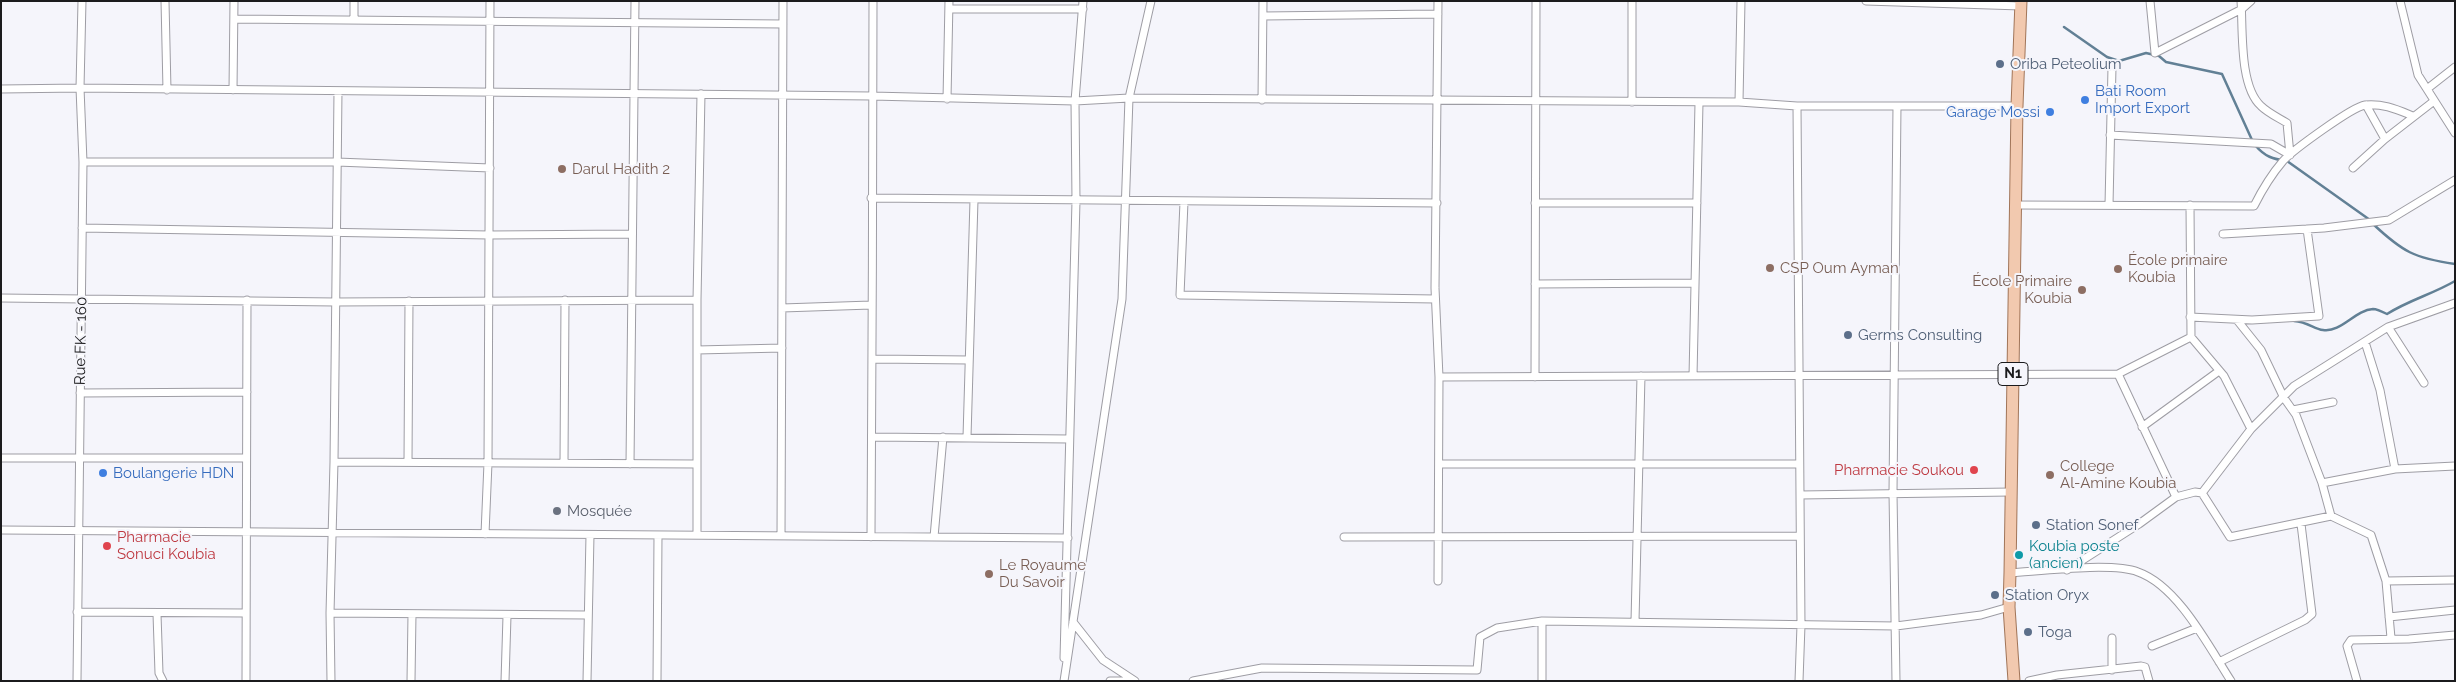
<!DOCTYPE html>
<meta charset="utf-8">
<style>
body{margin:0}
#map{position:relative;width:2456px;height:682px;overflow:hidden;background:#f5f5fb;font-family:Raleway,sans-serif}
canvas{display:block}
.frame{position:absolute;inset:0;border:2px solid #1b1b1d;pointer-events:none}
</style>
<div id="map">
<canvas width="2456" height="682"></canvas>
<div class="frame"></div>
</div>
<script>
const ctx = document.querySelector('canvas').getContext('2d');
ctx.lineJoin = 'round';
function strokePath(path, color, width, dash) { ctx.strokeStyle = color; ctx.lineWidth = width; ctx.lineCap = dash ? 'butt' : 'round'; ctx.setLineDash(dash || []); ctx.stroke(path); }
function drawText(font, color, halo, rows, align = 'center') {
  ctx.font = font + ' Raleway,sans-serif'; ctx.lineWidth = 4; ctx.setLineDash([]); ctx.textBaseline = 'middle'; ctx.strokeStyle = halo; ctx.fillStyle = color; for (const [text, x, y, turn = 0] of rows) {
    ctx.save(); ctx.translate(x, y); ctx.rotate((+turn || 0) * Math.PI / 180); ctx.textAlign = isNaN(turn) ? turn : align; if (halo) ctx.strokeText(text, 0, 0); ctx.fillText(text, 0, 0); ctx.restore();
  }
}
strokePath(new Path2D(`
 M 2064,27 L 2107,57 L 2119,61 L 2146,53 L 2159,56 L 2166,62 L 2222,74 L 2252,140
 M 2255,145 C 2265,157 2273,159 2287,161 L 2370,220
 M 2373,224 C 2403,252 2414,258 2455,264
 M 2294,321 C 2308,322 2314,329 2323,330 C 2341,333 2355,310 2373,309 C 2377,309 2383,312 2387,314 C 2409,300 2433,294 2455,281`), '#628095', 2.5);
const minor = new Path2D(`
 M 165,1 L 167,90
 M 1438,1 L 1435,288 L 1439,377 L 1438,581
 M 1632,1 L 1632,102
 M 1866,1 L 2021,6
 M 2150,1 L 2155,53 L 2242,9 L 2251,1
 M 2241,1 C 2243,29 2239,86 2261,106 C 2268,113 2279,118 2287,123 L 2290,155
 M 2400,1 L 2418,75 L 2455,133
 M 949,9 L 1083,9
 M 1263,16 L 1438,14
 M 234,19 L 783,24
 M 354,19 L 354,1
 M 1,89 L 80,88 L 872,96 L 1075,101 L 1129,98 L 1739,102 L 1797,106 L 2017,106
 M 2427,89 L 2455,67
 M 233,90 L 234,1
 M 947,99 L 949,1
 M 1262,100 L 1263,1
 M 1739,102 L 1741,1
 M 2366,105 L 2385,139
 M 1797,106 L 1801,625 L 1799,681
 M 2110,135 L 2271,144 L 2290,155
 M 83,162 L 337,162 L 490,168
 M 2353,168 L 2385,139 L 2434,101
 M 871,198 L 1437,203
 M 1184,202 L 1180,295 L 1435,299
 M 1535,203 L 1697,203
 M 2015,205 L 2254,206 C 2262,190 2271,175 2283,161 C 2293,150 2352,107 2365,105 C 2383,103 2398,110 2413,116
 M 2109,205 L 2112,67
 M 2190,205 L 2191,337 L 2224,376 L 2251,429
 M 82,228 L 489,235 L 632,234
 M 2223,234 L 2324,228 L 2389,220 L 2455,180
 M 1535,284 L 1695,283
 M 1,298 L 335,302 L 697,300
 M 782,308 L 871,305
 M 2190,317 L 2252,320 L 2319,316 L 2307,229
 M 2237,320 L 2261,350 L 2284,398 L 2296,415 L 2322,483 L 2331,516
 M 2388,327 L 2424,383
 M 2365,342 L 2380,390 L 2395,469
 M 697,350 L 782,348
 M 874,359 L 969,360
 M 2118,374 L 2176,497
 M 1693,376 L 1699,103
 M 1439,377 L 2118,374 L 2191,337
 M 1535,377 L 1536,1
 M 80,393 L 247,392
 M 2293,410 L 2333,402
 M 2142,427 L 2219,371
 M 872,437 L 1069,439
 M 967,437 L 974,200
 M 1,458 L 246,458
 M 334,462 L 696,464
 M 408,462 L 409,301
 M 564,463 L 565,300
 M 630,464 L 635,1
 M 1439,464 L 1799,464
 M 2322,483 L 2395,469 L 2455,466
 M 2202,493 L 2230,537 L 2331,516 L 2371,535 L 2386,581 L 2391,638
 M 1800,495 L 2011,492
 M 1,530 L 1068,538
 M 485,534 L 488,463 L 490,1
 M 697,535 L 697,300 L 701,94
 M 781,536 L 783,1
 M 871,537 C 873,358 872,180 873,1
 M 934,537 L 943,437
 M 1344,537 L 1800,536
 M 2067,570 L 2139,524 L 2176,497 L 2195,492 L 2202,493 L 2251,429 L 2294,386 L 2388,327 L 2455,303
 M 2010,573 C 2041,571 2112,562 2138,572 C 2178,586 2209,647 2231,681
 M 2386,581 L 2455,580
 M 77,612 L 245,613
 M 330,613 L 587,615
 M 157,614 L 159,673 L 163,681
 M 2389,617 L 2455,610
 M 1635,621 L 1641,376
 M 1073,622 L 1103,660 L 1135,681
 M 2112,638 L 2112,670
 M 2152,646 L 2197,628
 M 1064,658 L 1076,201 L 1075,101 L 1083,1
 M 2219,662 L 2305,620 L 2312,614 L 2301,524
 M 77,681 L 83,162 L 80,88 L 82,1
 M 246,681 L 247,300
 M 331,681 L 330,613 L 334,462 L 338,91
 M 411,681 L 412,614
 M 505,681 L 507,616
 M 587,681 L 590,535
 M 657,681 L 658,535
 M 1064,681 L 1122,299 L 1129,98 L 1151,1
 M 1110,681 L 1129,681
 M 1193,681 L 1262,668 L 1477,670 L 1480,637 L 1497,628 L 1542,621 L 1896,626 L 1981,615 L 2009,607
 M 1542,681 L 1542,621
 M 1896,681 L 1893,493 L 1897,106
 M 2029,681 L 2057,675 L 2141,666 L 2145,667 L 2149,681
 M 2357,681 L 2347,646 L 2351,640 L 2409,639 L 2455,635`);
const primary = new Path2D(`
 M 2014,681 L 2009,607 L 2010,573 L 2017,106 L 2021,1`);
strokePath(minor, '#9e9da4', 9);
strokePath(primary, '#a17559', 13);
strokePath(minor, '#fff', 7);
strokePath(primary, '#f2c9af', 11);
for (const [x, y, r, color] of [
 [2000,64,5,"#5c6f8a"],
 [2085,100,5,"#3f7fe0"],
 [2050,112,5,"#3f7fe0"],
 [562,169,5,"#8d6e63"],
 [1770,268,5,"#8d6e63"],
 [2118,269,5,"#8d6e63"],
 [2082,290,5,"#8d6e63"],
 [1848,335,5,"#5c6f8a"],
 [1974,470,5,"#e0444e"],
 [103,473,5,"#3f7fe0"],
 [2050,475,5,"#8d6e63"],
 [557,511,5,"#6b7280"],
 [2036,525,5,"#5c6f8a"],
 [107,546,5,"#e0444e"],
 [2019,555,5,"#0f9aa8"],
 [989,574,5,"#8d6e63"],
 [1995,595,5,"#5c6f8a"],
 [2028,632,5,"#5c6f8a"]
]) { const dot = new Path2D(); dot.arc(x, y, r, 0, 2 * Math.PI); ctx.fillStyle = color; ctx.fill(dot); strokePath(dot, '#f5f5fb', 2); }
for (const [x, y, w] of [
 [2013,374,30]
]) { const box = new Path2D(); box.roundRect(x - w / 2, y - 11.5, w, 23, 4); ctx.fillStyle = '#f5f5fb'; ctx.fill(box); strokePath(box, '#1b1b1d', 1); }
drawText('bold 14px', '#1b1b1d', null, [
 ["N1",2013,374]
]);
drawText('15px', '#4e5e75', '#f5f5fb', [
 ["Oriba Peteolium",2010,64],
 ["Germs Consulting",1858,335],
 ["Station Sonef",2046,525],
 ["Station Oryx",2005,595],
 ["Toga",2038,632]
], 'left');
drawText('15px', '#366cbe', '#f5f5fb', [
 ["Bati Room",2095,91],
 ["Import Export",2095,108],
 ["Garage Mossi",2040,112,"right"],
 ["Boulangerie HDN",113,473]
], 'left');
drawText('15px', '#785e54', '#f5f5fb', [
 ["Darul Hadith 2",572,169],
 ["École primaire",2128,260],
 ["Koubia",2128,277],
 ["CSP Oum Ayman",1780,268],
 ["École Primaire",2072,281,"right"],
 ["Koubia",2072,298,"right"],
 ["College",2060,466],
 ["Al-Amine Koubia",2060,483],
 ["Le Royaume",999,565],
 ["Du Savoir",999,582]
], 'left');
drawText('15px', '#1b1b1d', '#f5f5fb', [
 ["Rue FK - 160",81,341,-89]
]);
drawText('15px', '#be3a42', '#f5f5fb', [
 ["Pharmacie Soukou",1964,470],
 ["Pharmacie",117,537,"left"],
 ["Sonuci Koubia",117,554,"left"]
], 'right');
drawText('15px', '#5b616d', '#f5f5fb', [
 ["Mosquée",567,511]
], 'left');
drawText('15px', '#0d838f', '#f5f5fb', [
 ["Koubia poste",2029,546],
 ["(ancien)",2029,563]
], 'left');
</script>
